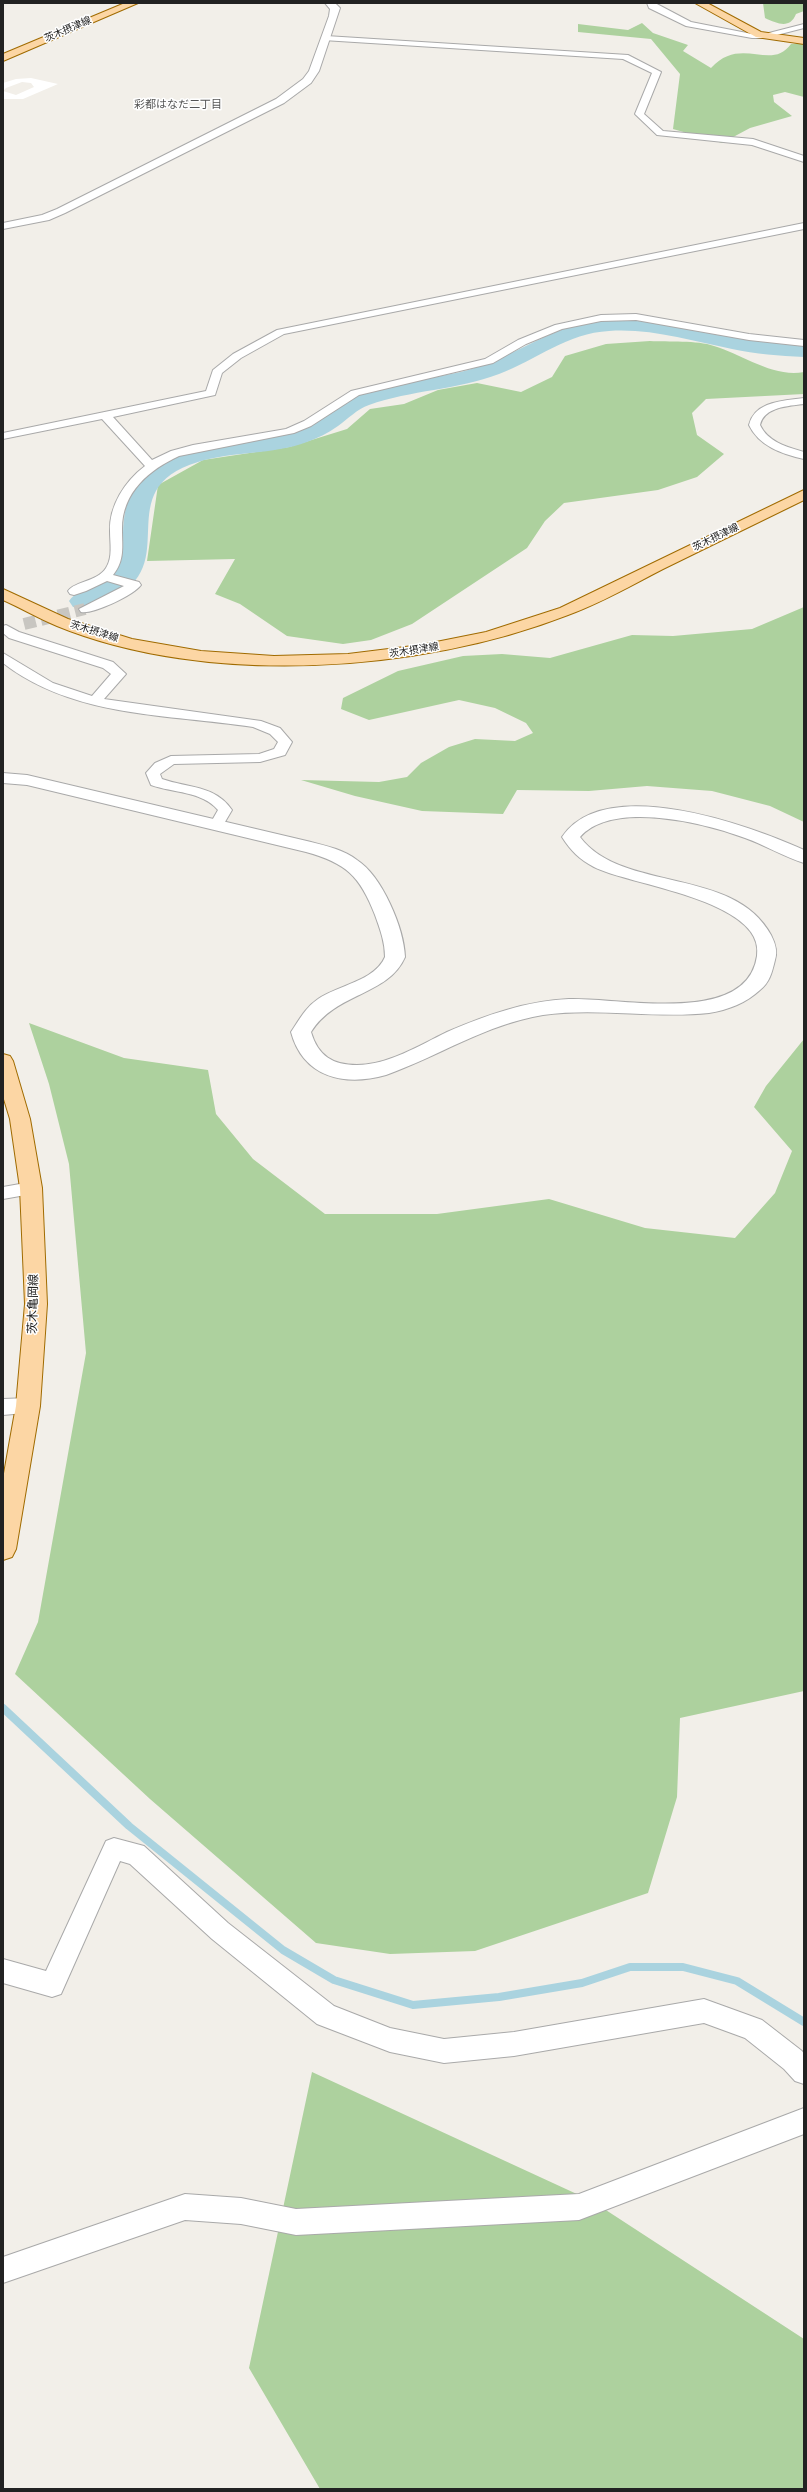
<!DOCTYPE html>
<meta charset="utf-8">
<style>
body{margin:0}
#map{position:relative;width:807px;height:2492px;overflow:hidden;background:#f2efe9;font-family:Jost,sans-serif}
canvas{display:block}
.frame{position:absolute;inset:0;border:4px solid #222;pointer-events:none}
</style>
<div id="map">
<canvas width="807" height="2492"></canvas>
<div class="frame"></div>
</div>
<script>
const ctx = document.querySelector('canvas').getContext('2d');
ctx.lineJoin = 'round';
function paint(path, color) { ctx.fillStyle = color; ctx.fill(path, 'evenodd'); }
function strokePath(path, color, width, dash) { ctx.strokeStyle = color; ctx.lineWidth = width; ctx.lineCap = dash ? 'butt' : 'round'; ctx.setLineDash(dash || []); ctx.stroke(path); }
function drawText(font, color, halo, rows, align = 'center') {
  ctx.font = font + ' Jost,"Noto Sans JP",sans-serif'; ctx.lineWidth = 3; ctx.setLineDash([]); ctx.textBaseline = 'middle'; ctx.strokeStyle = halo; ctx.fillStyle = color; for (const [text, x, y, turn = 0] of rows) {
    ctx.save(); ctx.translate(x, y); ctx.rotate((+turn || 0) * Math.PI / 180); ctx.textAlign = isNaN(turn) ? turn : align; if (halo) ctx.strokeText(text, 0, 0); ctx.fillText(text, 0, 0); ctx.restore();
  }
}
paint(new Path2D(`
 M 763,3 L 804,3 L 804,11 L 796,14 C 790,29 778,24 765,18 Z
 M 642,23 L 653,33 L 688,45 L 683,51 L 711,68 C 741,35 771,72 791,44 L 804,44 L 804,97 L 785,92 L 773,95 L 774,102 L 792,116 L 750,128 L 722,143 L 673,129 L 680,74 L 651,39 L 578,32 L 578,24 L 628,30 Z
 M 650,341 C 668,342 697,340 714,346 C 742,354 773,378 804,372 L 804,394 L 706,399 L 692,413 L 697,435 L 724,454 L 697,477 L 658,490 L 564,503 L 545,521 L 527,548 L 412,624 L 371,640 L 343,644 L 287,636 L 240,604 L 215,594 L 235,559 L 147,561 L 158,485 L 203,460 L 289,447 L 347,429 L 370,409 L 404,404 L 438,390 L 477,383 L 521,392 L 552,377 L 565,356 L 606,344 Z
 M 804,607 L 804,822 L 770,806 L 712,791 L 647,786 L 589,791 L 517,790 L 503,814 L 422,811 L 355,796 L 301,780 L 379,782 L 407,777 L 421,763 L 449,747 L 475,739 L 515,741 L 533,733 L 526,723 L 495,708 L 459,700 L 369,720 L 341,709 L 343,698 L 398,671 L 463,656 L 502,654 L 550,658 L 632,635 L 673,636 L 752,629 Z
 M 29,1023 L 124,1058 L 208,1070 L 216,1114 L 253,1159 L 325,1214 L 437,1214 L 549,1199 L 645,1228 L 735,1238 L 775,1193 L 792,1151 L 754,1107 L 766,1086 L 804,1039 L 804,1691 L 680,1718 L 677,1797 L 648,1893 L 475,1951 L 390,1954 L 316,1943 L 150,1799 L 15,1674 L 38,1622 L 86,1353 L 69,1164 L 49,1084 Z
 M 312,2072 L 592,2201 L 804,2339 L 804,2489 L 320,2489 L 249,2368 Z`), '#add19e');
paint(new Path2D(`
 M 31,78 L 58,84 L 23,99 L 3,99 L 3,83 L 16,79 ZM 22,82 L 31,83 L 34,87 L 16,95 L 3,91 L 6,88 Z`), '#fff');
strokePath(new Path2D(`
 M 3,1708 L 129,1826 L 283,1950 L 334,1980 L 413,2005 L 499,1997 L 582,1983 L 630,1967 L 683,1967 L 737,1981 L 804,2022`), '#aad3df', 8);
paint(new Path2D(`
 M 611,318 C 676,320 739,342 804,343 L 804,357 C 779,356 756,354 732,349 C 692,341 650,328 609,331 C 568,333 536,360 499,374 C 457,390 411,390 369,405 C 357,409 348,419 338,426 C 328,433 318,438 307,442 C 272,455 233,451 198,462 C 106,490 187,566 109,599 C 97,604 86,610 73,607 L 69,601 C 81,584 110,588 119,566 C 124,556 123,544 123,533 C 124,505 131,478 157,462 C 195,437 244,447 286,433 C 298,429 311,424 322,416 C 331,410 338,401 349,397 C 386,380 429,381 468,370 C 521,355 553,323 611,318 Z`), '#aad3df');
strokePath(new Path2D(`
 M 24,624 L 85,609`), '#c8c6c1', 12, [12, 5.5]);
const minor = new Path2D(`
 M 647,3 L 655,3 L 691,22 L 752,34 L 765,34 L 804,24 L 804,28 L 765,38 L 752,38 L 686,26 L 649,8 Z
 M 326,36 L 628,55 L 661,72 L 644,114 L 663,131 L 753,139 L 804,156 L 804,162 L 752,145 L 657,135 L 635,114 L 652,73 L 623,59 L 323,40 L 322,38 Z
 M 804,223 L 804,229 L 284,334 L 241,358 L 222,373 L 215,395 L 113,417 L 152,460 L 171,451 L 193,445 L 286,429 L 304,421 L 351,391 L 485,359 L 518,340 L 555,325 L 601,315 L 636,314 L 749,334 L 804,340 L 804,346 L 749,340 L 636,320 L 601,321 L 562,329 L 526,344 L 493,363 L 359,395 L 311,426 L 294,433 L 179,456 C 149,470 122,492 122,529 C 122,547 125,560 113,575 L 139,582 L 141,585 C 134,595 92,615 81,612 L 79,609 L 124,586 L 107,581 L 86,591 L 74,595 L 70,594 L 68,591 C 75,581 97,582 106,568 C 113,557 110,544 110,531 C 109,506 125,481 145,466 L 102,419 L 3,439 L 3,433 L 206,391 L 213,370 L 233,354 L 277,330 Z
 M 804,398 L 804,404 C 788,406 764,407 760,425 C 768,442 787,447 804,452 L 804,459 C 782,454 759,446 749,425 C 755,401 783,401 804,398 Z
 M 6,625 L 19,632 L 113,662 L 126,674 L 104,699 L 261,721 L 280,728 L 292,742 L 285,755 L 260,762 L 174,764 L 160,774 L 162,779 C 188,788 215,785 232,810 L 222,827 L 212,827 L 210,824 L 218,810 C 202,791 173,793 151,785 L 146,773 L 155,763 L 171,756 L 259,754 L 274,749 L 278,742 L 270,734 L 253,727 C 168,714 74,718 3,663 L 3,653 L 53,683 L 92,696 L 111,674 L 103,668 L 9,638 L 3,633 L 3,626 Z
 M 31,1182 L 37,1183 L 40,1188 L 37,1193 L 3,1199 L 3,1187 Z
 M 28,1398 L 35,1400 L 38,1406 L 35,1412 L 3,1415 L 3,1399 Z
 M 114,1838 L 144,1846 L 228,1923 L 334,2006 L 390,2028 L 444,2039 L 514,2032 L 704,1999 L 762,2020 L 802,2051 L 804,2054 L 804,2084 L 795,2081 L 784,2069 L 745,2038 L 704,2023 L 514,2056 L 444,2063 L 390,2052 L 317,2024 L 212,1939 L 130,1864 L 120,1861 L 61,1994 L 52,1997 L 3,1983 L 3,1959 L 46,1971 L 106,1841 Z
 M 804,2108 L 804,2134 L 579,2220 L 296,2235 L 241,2224 L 185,2220 L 3,2283 L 3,2257 L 185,2194 L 241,2198 L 296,2209 L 579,2194 Z`);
const tertiary = new Path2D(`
 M 325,3 L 335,3 L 340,8 L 319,71 L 311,83 L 284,103 L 65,213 L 49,220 L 3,229 L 3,223 L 42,215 L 57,209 L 276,99 L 303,79 L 309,71 L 329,16 L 330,9 Z
 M 3,773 L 27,775 L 311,842 C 327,846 344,850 357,860 C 382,876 404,928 405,957 C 388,996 336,992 311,1032 C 318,1056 333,1065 357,1065 C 388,1065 420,1045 447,1032 C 486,1015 526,1001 569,999 C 619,997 747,1027 757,956 C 766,900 628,885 594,867 C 579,859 571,851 562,837 C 605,773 749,825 804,850 L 804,863 C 784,857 765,845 745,838 C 704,823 613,800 580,837 C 622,893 734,866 771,935 C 775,943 778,951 775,960 C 772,972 770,982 760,990 C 746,1003 728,1010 709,1013 C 654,1019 598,1007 543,1015 C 487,1024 439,1056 386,1075 C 344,1087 303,1077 291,1032 C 299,1020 306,1007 318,999 C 338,985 375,981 385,957 C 385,942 380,929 375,915 C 360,876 346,863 306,852 L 27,785 L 3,783 Z`);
const primary = new Path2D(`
 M 125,3 L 138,3 L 3,61 L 3,54 Z
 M 695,3 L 707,3 L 761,32 L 804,38 L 804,44 L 756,37 Z
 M 804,490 L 804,500 C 757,523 710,546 663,569 C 632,585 601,603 568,615 C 420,673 206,687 57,626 C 38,618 21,608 3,600 L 3,589 L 68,619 L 132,639 L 201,651 L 274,656 L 348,654 L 421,645 L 486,632 L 560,608 Z
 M 3,1054 L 10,1056 L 13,1061 L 30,1119 L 42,1188 L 47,1304 L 40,1406 L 16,1549 L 12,1557 L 3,1560 L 3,1479 L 16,1406 L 25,1304 L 20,1188 L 10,1119 L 3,1096 Z`);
strokePath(minor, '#a9a9a9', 2);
strokePath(tertiary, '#a9a9a9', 2);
strokePath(primary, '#a06b00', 2);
paint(minor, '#fff');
paint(tertiary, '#fff');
paint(primary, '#fcd6a4');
drawText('10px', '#222', '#fff', [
 ["茨木摂津線",68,30,-23],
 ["茨木摂津線",716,538,-26],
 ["茨木摂津線",94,632,17],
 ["茨木摂津線",414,651,-9]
]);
drawText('11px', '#555', '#fff', [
 ["彩都はなだ二丁目",178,105]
]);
drawText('12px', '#222', '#fff', [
 ["茨木亀岡線",34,1304,-89]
]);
</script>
